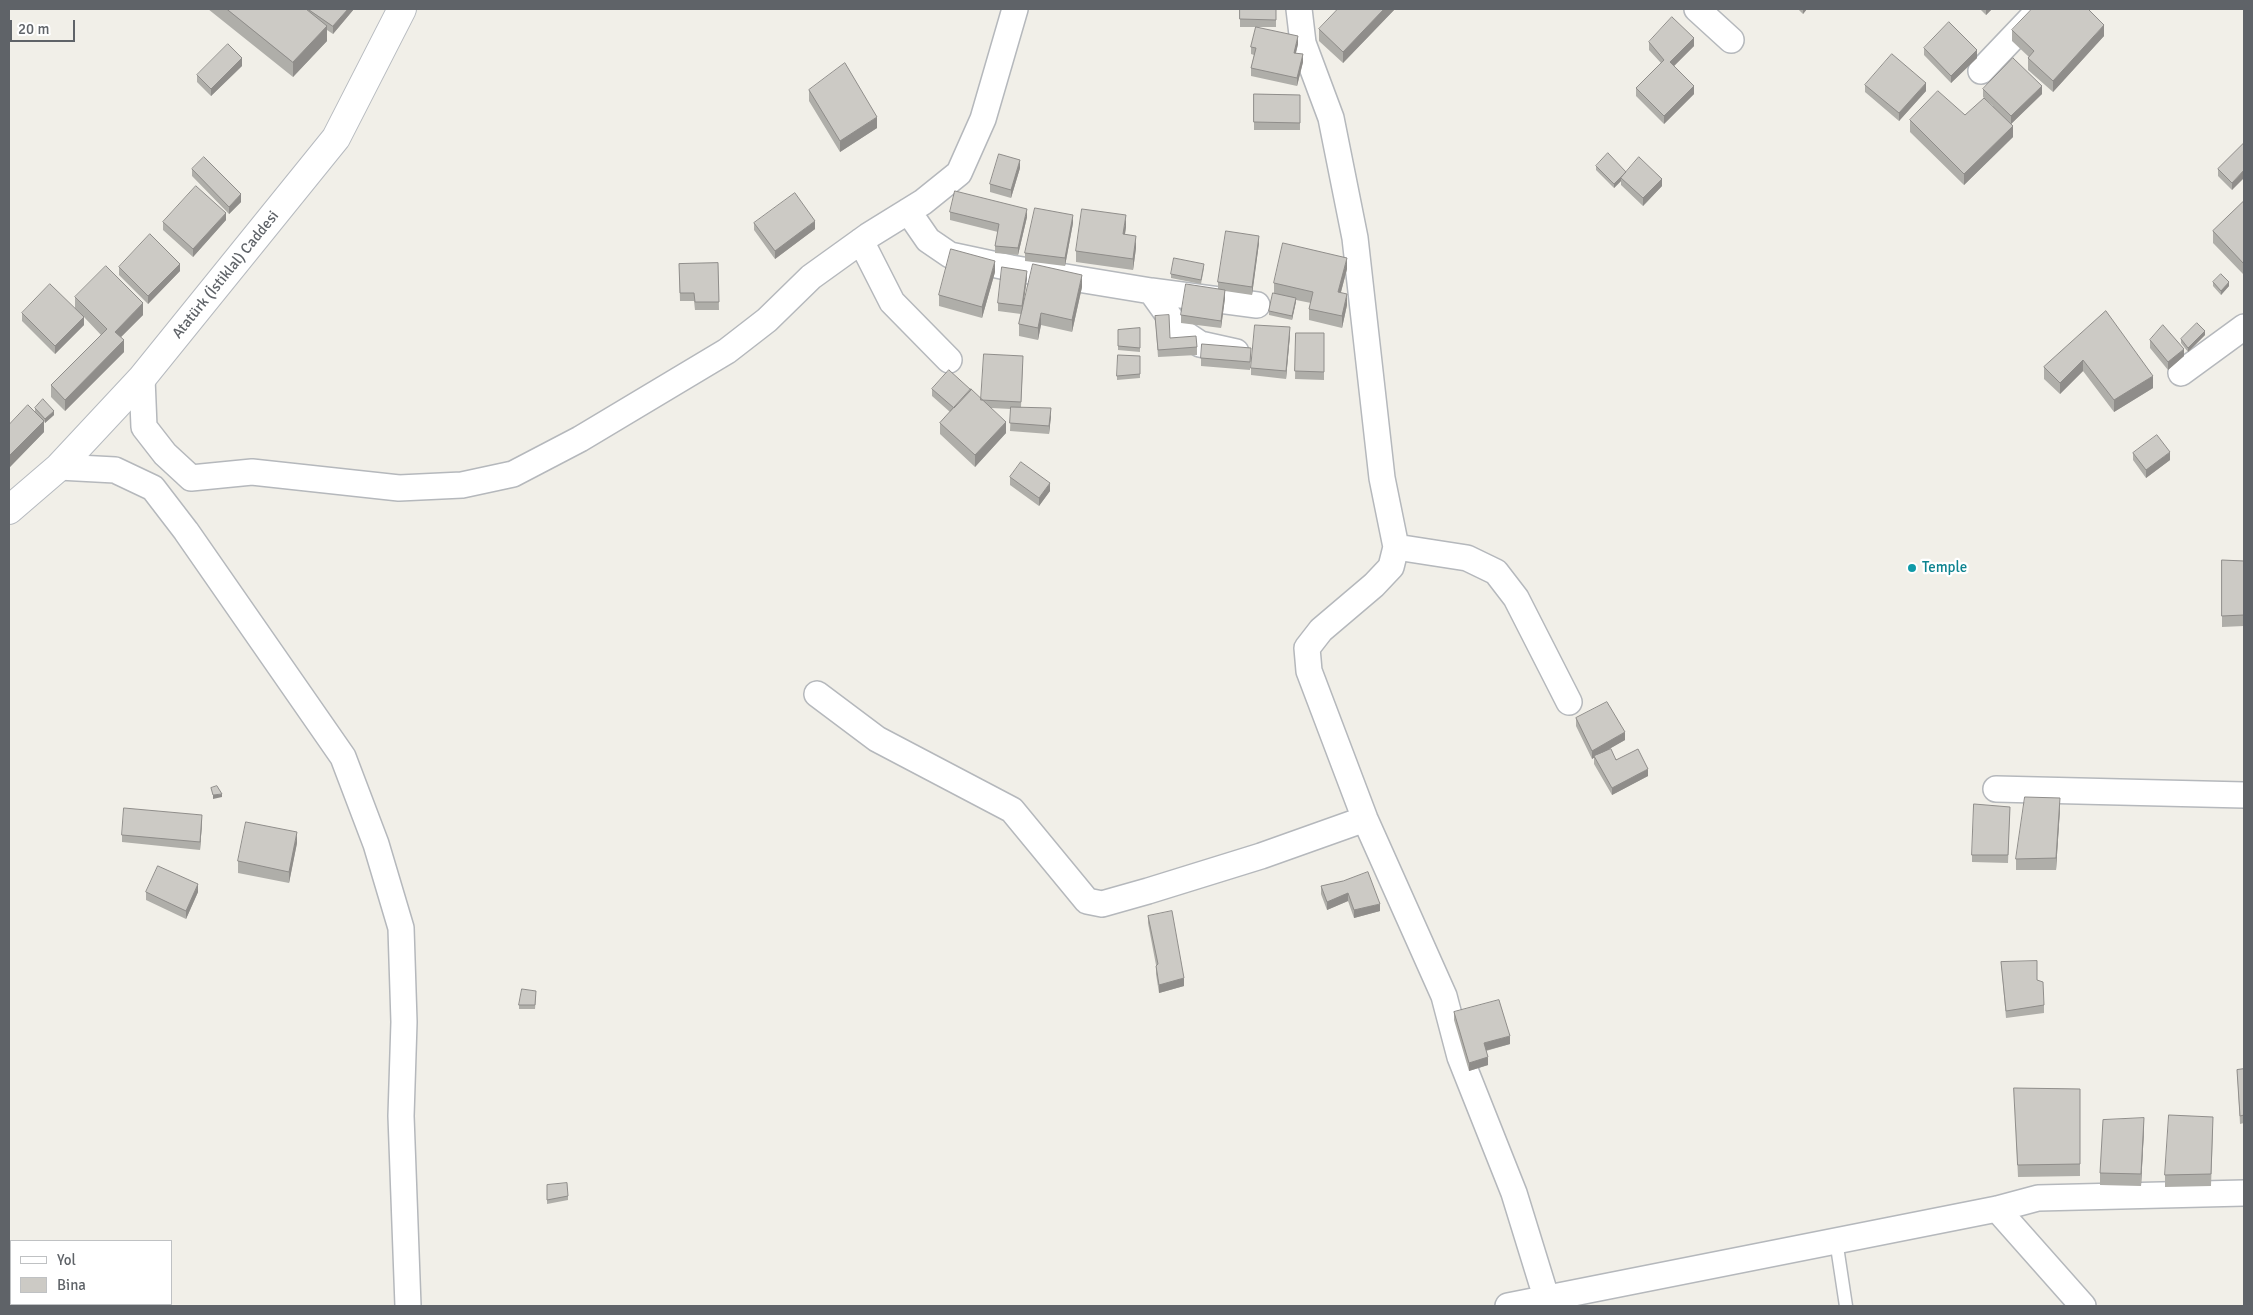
<!DOCTYPE html>
<meta charset="utf-8">
<style>
body{margin:0}
#map{position:relative;width:2253px;height:1315px;overflow:hidden;background:#f1efe8;font-family:Signika,sans-serif}
canvas{display:block}
.frame{position:absolute;inset:0;border:10px solid #5f6368;pointer-events:none}
.legend{position:absolute;left:10px;top:1240px;width:162px;height:65px;box-sizing:border-box;background:#fff;border:1px solid #bfc1c3;margin:0;padding:6px 9px;list-style:none;font-size:15px;color:#5f6368}
.legend li{display:flex;align-items:center;gap:10px;height:25px}
.legend b{width:25px;border:1px solid #bfc1c3}
.scale{position:absolute;left:10px;top:20px;width:65px;height:22px;box-sizing:border-box;border:2px solid #5f6368;border-top:0;padding-left:6px;font-size:15px;line-height:18px;white-space:nowrap;color:#5f6368;-webkit-text-stroke:4px #fff;paint-order:stroke}
</style>
<div id="map">
<canvas width="2253" height="1315"></canvas>
<div class="frame"></div>
<ul class="legend">
<li><b style="height:6px;background:#fff"></b>Yol</li>
<li><b style="height:14px;background:#cccac5"></b>Bina</li>
</ul>
<div class="scale">20 m</div>
</div>
<script>
const ctx = document.querySelector('canvas').getContext('2d');
ctx.lineJoin = 'round';
function strokePath(path, color, width, dash) { ctx.strokeStyle = color; ctx.lineWidth = width; ctx.lineCap = dash ? 'butt' : 'round'; ctx.setLineDash(dash || []); ctx.stroke(path); }
function paint(path, color) { ctx.fillStyle = color; ctx.fill(path, 'evenodd'); }
function drawText(font, color, halo, rows, align = 'center') {
  ctx.font = font + ' Signika,sans-serif'; ctx.lineWidth = 4.5; ctx.setLineDash([]); ctx.textBaseline = 'middle'; ctx.strokeStyle = halo; ctx.fillStyle = color; for (const [text, x, y, turn = 0] of rows) {
    ctx.save(); ctx.translate(x, y); ctx.rotate((+turn || 0) * Math.PI / 180); ctx.textAlign = isNaN(turn) ? turn : align; if (halo) ctx.strokeText(text, 0, 0); ctx.fillText(text, 0, 0); ctx.restore();
  }
}
const lane = new Path2D(`
 M 1836,1240 L 1846,1306`);
const street = new Path2D(`
 M 1299,9 L 1303,43 L 1331,118 L 1355,238 L 1382,478 L 1396,547 L 1391,567 L 1374,585 L 1321,630 L 1307,648 L 1309,671 L 1365,819 L 1444,996 L 1460,1057 L 1514,1193 L 1547,1300
 M 1697,9 L 1731,40
 M 1981,71 L 2040,9
 M 908,211 L 928,240 L 950,255 L 1011,268 L 1151,291 L 1257,305
 M 861,241 L 892,302 L 949,360
 M 1151,291 L 1179,330 L 1200,344 L 1236,352
 M 2181,373 L 2244,327
 M 142,378 L 144,427 L 165,454 L 191,478 L 252,472 L 399,488 L 462,485 L 513,474 L 580,439 L 727,351 L 767,320 L 811,277 L 868,236 L 923,202 L 959,173 L 983,119 L 1015,9
 M 59,467 L 115,470 L 153,488 L 186,531 L 343,757 L 376,844 L 401,928 L 404,1022 L 401,1116 L 408,1306
 M 1396,547 L 1467,558 L 1496,572 L 1516,598 L 1569,702
 M 817,694 L 877,739 L 1012,810 L 1087,901 L 1102,904 L 1148,891 L 1261,856 L 1365,819
 M 1996,789 L 2244,795
 M 1997,1209 L 2083,1306
 M 1508,1306 L 1997,1209 L 2038,1198 L 2244,1193`);
const secondary = new Path2D(`
 M 9,510 L 59,467 L 142,378 L 336,138 L 402,9`);
strokePath(lane, '#b5b8bc', 15);
strokePath(street, '#b5b8bc', 28);
strokePath(secondary, '#b6babf', 30);
strokePath(lane, '#fff', 12);
strokePath(street, '#fff', 25);
strokePath(secondary, '#fff', 28);
paint(new Path2D(`
 M 208,9 L 354,9 L 333,34 L 327,30 L 327,41 L 293,77 Z
 M 1240,9 L 1276,9 L 1276,27 L 1258,27 L 1298,44 L 1296,53 L 1303,62 L 1297,86 L 1251,76 L 1251,68 L 1254,55 L 1251,54 L 1251,47 L 1256,27 L 1240,27 Z
 M 1395,9 L 1343,63 L 1319,41 L 1319,29 Z
 M 1798,9 L 1807,9 L 1803,14 Z
 M 1980,9 L 1992,9 L 1986,15 Z
 M 2012,30 L 2104,36 L 2053,92 L 2028,70 L 2028,58 L 2029,57 L 2012,41 Z
 M 1649,42 L 1694,46 L 1674,66 L 1694,94 L 1664,124 L 1636,96 L 1636,88 L 1661,63 L 1649,50 Z
 M 1924,48 L 1977,58 L 1951,83 L 1924,55 Z
 M 242,66 L 211,96 L 197,82 L 197,75 Z
 M 1865,85 L 1926,91 L 1899,121 L 1865,92 Z
 M 1983,89 L 2042,94 L 2011,124 L 2013,137 L 1964,185 L 1910,132 L 1910,120 L 1965,115 L 1993,106 L 1983,97 Z
 M 809,90 L 877,128 L 840,152 L 809,101 Z
 M 1254,94 L 1300,95 L 1300,130 L 1254,130 Z
 M 2244,143 L 2232,190 L 2218,176 L 2218,169 Z
 M 1596,166 L 1626,172 L 1662,186 L 1643,206 L 1621,185 L 1621,181 L 1614,188 L 1596,170 Z
 M 1020,168 L 1011,198 L 990,192 L 990,184 Z
 M 192,169 L 241,202 L 229,214 L 192,176 Z
 M 2244,201 L 2244,275 L 2213,243 L 2213,231 Z
 M 950,212 L 1027,217 L 1018,255 L 995,253 L 995,246 L 998,232 L 950,220 Z
 M 226,220 L 193,257 L 163,230 L 163,222 Z
 M 754,223 L 815,229 L 775,259 L 754,230 Z
 M 1073,223 L 1065,266 L 1025,261 L 1025,253 Z
 M 1126,227 L 1125,234 L 1136,248 L 1133,270 L 1076,262 L 1076,251 Z
 M 1259,243 L 1252,295 L 1225,291 L 1225,298 L 1221,328 L 1181,323 L 1181,315 L 1218,289 L 1218,282 Z
 M 718,263 L 719,310 L 695,310 L 694,301 L 680,301 L 679,264 Z
 M 119,267 L 180,271 L 148,304 L 119,275 Z
 M 1204,268 L 1201,284 L 1171,278 L 1171,274 Z
 M 1347,269 L 1341,292 L 1347,305 L 1342,328 L 1309,320 L 1309,309 L 1311,303 L 1296,300 L 1292,320 L 1269,315 L 1269,311 L 1274,293 L 1274,283 Z
 M 995,272 L 982,318 L 939,306 L 939,295 Z
 M 1027,278 L 1023,306 L 1082,287 L 1072,332 L 1041,325 L 1038,340 L 1019,336 L 1019,324 L 1021,314 L 998,311 L 998,303 Z
 M 2213,282 L 2229,286 L 2221,295 L 2213,286 Z
 M 75,297 L 143,315 L 121,337 L 124,352 L 65,411 L 51,397 L 51,385 L 101,335 L 84,317 L 84,325 L 55,354 L 22,321 L 22,313 L 75,309 Z
 M 2106,311 L 2153,388 L 2114,412 L 2083,371 L 2060,394 L 2044,379 L 2044,367 Z
 M 1155,316 L 1170,338 L 1197,347 L 1197,355 L 1158,357 Z
 M 1140,328 L 1140,352 L 1118,350 L 1118,330 Z
 M 1296,333 L 1324,333 L 1324,380 L 1295,379 Z
 M 1290,335 L 1286,379 L 1251,375 L 1251,368 Z
 M 2205,335 L 2188,352 L 2181,343 L 2181,339 Z
 M 2150,340 L 2184,356 L 2168,370 L 2150,348 Z
 M 1140,356 L 1140,378 L 1117,380 L 1117,376 Z
 M 1251,356 L 1250,370 L 1201,366 L 1201,358 Z
 M 1023,364 L 1021,407 L 1051,416 L 1049,434 L 1010,431 L 1011,409 L 991,408 L 1006,433 L 975,467 L 940,434 L 940,423 L 950,412 L 932,396 L 932,389 L 971,390 L 981,399 Z
 M 35,408 L 54,415 L 45,423 L 44,421 L 44,432 L 9,468 L 9,425 L 35,412 Z
 M 2133,453 L 2170,460 L 2146,478 L 2133,460 Z
 M 1010,477 L 1050,491 L 1039,506 L 1010,485 Z
 M 2222,560 L 2244,561 L 2244,626 L 2222,627 Z
 M 1576,718 L 1625,740 L 1603,752 L 1648,776 L 1612,795 L 1594,764 L 1594,757 L 1592,759 L 1576,726 Z
 M 2010,807 L 2008,863 L 1972,862 L 1972,855 Z
 M 2060,809 L 2056,870 L 2016,870 L 2016,859 Z
 M 202,823 L 200,850 L 122,842 L 122,835 Z
 M 297,843 L 289,883 L 238,873 L 238,861 Z
 M 1343,881 L 1380,911 L 1354,918 L 1348,901 L 1327,910 L 1321,894 L 1321,886 Z
 M 146,892 L 198,892 L 186,919 L 146,900 Z
 M 1148,916 L 1184,986 L 1159,993 L 1156,974 L 1156,965 L 1148,923 Z
 M 2001,962 L 2037,980 L 2044,1005 L 2044,1013 L 2006,1018 Z
 M 536,995 L 535,1009 L 519,1009 L 519,1005 Z
 M 1454,1012 L 1510,1044 L 1486,1051 L 1488,1065 L 1469,1071 L 1454,1020 Z
 M 2244,1069 L 2244,1123 L 2240,1124 L 2237,1070 Z
 M 2014,1088 L 2080,1089 L 2080,1176 L 2018,1177 Z
 M 2213,1129 L 2211,1186 L 2165,1187 L 2165,1175 Z
 M 2144,1130 L 2141,1186 L 2100,1185 L 2100,1173 Z
 M 547,1185 L 568,1196 L 568,1200 L 547,1204 Z`), '#afaea9');
paint(new Path2D(`
 M 348,9 L 354,9 L 333,34 L 333,26 Z
 M 1384,9 L 1395,9 L 1343,63 L 1343,52 Z
 M 1803,9 L 1807,9 L 1803,14 Z
 M 1986,9 L 1992,9 L 1986,15 Z
 M 2104,25 L 2104,36 L 2053,92 L 2053,81 Z
 M 327,26 L 327,41 L 293,77 L 293,62 Z
 M 1298,36 L 1298,44 L 1294,60 L 1294,53 Z
 M 1694,38 L 1694,46 L 1670,70 L 1670,62 Z
 M 1977,50 L 1977,58 L 1951,83 L 1951,76 Z
 M 1303,54 L 1303,62 L 1297,86 L 1297,78 Z
 M 242,58 L 242,66 L 211,96 L 211,89 Z
 M 1926,83 L 1926,91 L 1899,121 L 1899,113 Z
 M 1694,86 L 1694,94 L 1664,124 L 1664,116 Z
 M 2042,86 L 2042,94 L 2011,124 L 2011,116 Z
 M 877,117 L 877,128 L 840,152 L 840,141 Z
 M 2013,126 L 2013,137 L 1964,185 L 1964,174 Z
 M 1020,160 L 1020,168 L 1011,198 L 1011,190 Z
 M 2244,170 L 2244,178 L 2232,190 L 2232,183 Z
 M 1626,172 L 1621,178 L 1621,181 L 1614,188 L 1614,184 Z
 M 1662,179 L 1662,186 L 1643,206 L 1643,198 Z
 M 241,194 L 241,202 L 229,214 L 229,207 Z
 M 1027,209 L 1027,217 L 1018,255 L 1018,248 Z
 M 226,213 L 226,220 L 193,257 L 193,249 Z
 M 1073,215 L 1073,223 L 1065,266 L 1065,258 Z
 M 1126,215 L 1126,227 L 1123,246 L 1123,234 Z
 M 815,221 L 815,229 L 775,259 L 775,251 Z
 M 1136,236 L 1136,248 L 1133,270 L 1133,259 Z
 M 1259,236 L 1259,243 L 1252,295 L 1252,287 Z
 M 1347,258 L 1347,269 L 1338,303 L 1338,292 Z
 M 995,261 L 995,272 L 982,318 L 982,307 Z
 M 180,264 L 180,271 L 148,304 L 148,296 Z
 M 1027,271 L 1027,278 L 1022,314 L 1022,306 Z
 M 1082,275 L 1082,287 L 1072,332 L 1072,320 Z
 M 2229,282 L 2229,286 L 2221,295 L 2221,291 Z
 M 1225,290 L 1225,298 L 1221,328 L 1221,321 Z
 M 1347,294 L 1347,305 L 1342,328 L 1342,316 Z
 M 1296,298 L 1296,302 L 1292,320 L 1292,316 Z
 M 143,303 L 143,315 L 115,343 L 115,332 Z
 M 1041,313 L 1041,325 L 1038,340 L 1038,328 Z
 M 84,317 L 84,325 L 55,354 L 55,346 Z
 M 1290,327 L 1290,335 L 1286,379 L 1286,371 Z
 M 2205,331 L 2205,335 L 2188,352 L 2188,348 Z
 M 124,340 L 124,352 L 65,411 L 65,400 Z
 M 2184,349 L 2184,356 L 2168,370 L 2168,362 Z
 M 2083,360 L 2083,371 L 2060,394 L 2060,383 Z
 M 2153,376 L 2153,388 L 2114,412 L 2114,400 Z
 M 1051,408 L 1051,416 L 1049,434 L 1049,426 Z
 M 54,411 L 54,415 L 45,423 L 45,419 Z
 M 44,421 L 44,432 L 9,468 L 9,456 Z
 M 1006,422 L 1006,433 L 975,467 L 975,455 Z
 M 2170,452 L 2170,460 L 2146,478 L 2146,470 Z
 M 1050,483 L 1050,491 L 1039,506 L 1039,498 Z
 M 1625,732 L 1625,740 L 1592,759 L 1592,751 Z
 M 1648,769 L 1648,776 L 1612,795 L 1612,788 Z
 M 222,794 L 222,797 L 213,799 L 213,795 Z
 M 2060,798 L 2060,809 L 2056,870 L 2056,858 Z
 M 202,815 L 202,823 L 200,850 L 200,842 Z
 M 297,832 L 297,843 L 289,883 L 289,872 Z
 M 198,884 L 198,892 L 186,919 L 186,911 Z
 M 1348,893 L 1348,901 L 1327,910 L 1327,902 Z
 M 1380,904 L 1380,911 L 1354,918 L 1354,910 Z
 M 1184,978 L 1184,986 L 1159,993 L 1159,985 Z
 M 1510,1036 L 1510,1044 L 1484,1051 L 1484,1043 Z
 M 1488,1057 L 1488,1065 L 1469,1071 L 1469,1063 Z
 M 2144,1118 L 2144,1130 L 2141,1186 L 2141,1174 Z`), '#8f8d8a');
const building = new Path2D(`
 M 227,9 L 306,9 L 327,26 L 293,62 Z
 M 308,9 L 348,9 L 333,26 Z
 M 1240,9 L 1276,9 L 1276,20 L 1240,19 Z
 M 1338,9 L 1384,9 L 1343,52 L 1319,29 Z
 M 2032,9 L 2088,9 L 2104,25 L 2053,81 L 2028,58 L 2034,51 L 2012,30 Z
 M 1672,17 L 1694,38 L 1670,62 L 1694,86 L 1664,116 L 1636,88 L 1664,60 L 1649,42 Z
 M 1949,22 L 1977,50 L 1951,76 L 1924,48 Z
 M 1256,27 L 1298,36 L 1294,53 L 1303,54 L 1297,78 L 1251,68 L 1256,48 L 1251,47 Z
 M 228,44 L 242,58 L 211,89 L 197,75 Z
 M 1892,54 L 1926,83 L 1899,113 L 1865,85 Z
 M 2013,58 L 2042,86 L 2011,116 L 1983,89 Z
 M 845,63 L 877,117 L 840,141 L 809,90 Z
 M 1938,91 L 1965,115 L 1984,98 L 2013,126 L 1964,174 L 1910,120 Z
 M 1254,94 L 1300,95 L 1300,123 L 1254,122 Z
 M 2244,143 L 2244,170 L 2232,183 L 2218,169 Z
 M 1608,153 L 1626,172 L 1614,184 L 1596,166 Z
 M 999,154 L 1020,160 L 1011,190 L 990,184 Z
 M 204,157 L 241,194 L 229,207 L 192,169 Z
 M 1639,157 L 1662,179 L 1643,198 L 1621,178 Z
 M 196,186 L 226,213 L 193,249 L 163,222 Z
 M 955,191 L 1027,209 L 1018,248 L 995,246 L 999,224 L 950,212 Z
 M 795,193 L 815,221 L 775,251 L 754,223 Z
 M 2244,201 L 2244,264 L 2213,231 Z
 M 1035,208 L 1073,215 L 1065,258 L 1025,253 Z
 M 1082,209 L 1126,215 L 1123,234 L 1136,236 L 1133,259 L 1076,251 Z
 M 1226,231 L 1259,236 L 1252,287 L 1218,282 Z
 M 150,234 L 180,264 L 148,296 L 119,267 Z
 M 1283,243 L 1347,258 L 1338,292 L 1347,294 L 1342,316 L 1309,309 L 1313,292 L 1274,283 Z
 M 951,249 L 995,261 L 982,307 L 939,295 Z
 M 1174,258 L 1204,264 L 1201,280 L 1171,274 Z
 M 718,263 L 719,302 L 695,302 L 694,293 L 680,293 L 679,264 Z
 M 1033,264 L 1082,275 L 1072,320 L 1041,313 L 1038,328 L 1019,324 Z
 M 106,266 L 143,303 L 115,332 L 124,340 L 65,400 L 51,385 L 107,329 L 75,297 Z
 M 1002,267 L 1027,271 L 1022,306 L 998,303 Z
 M 2221,274 L 2229,282 L 2221,291 L 2213,282 Z
 M 50,284 L 84,317 L 55,346 L 22,313 Z
 M 1186,284 L 1225,290 L 1221,321 L 1181,315 Z
 M 1273,293 L 1296,298 L 1292,316 L 1269,311 Z
 M 2106,311 L 2153,376 L 2114,400 L 2083,360 L 2060,383 L 2044,367 Z
 M 1169,315 L 1170,338 L 1196,336 L 1197,347 L 1158,350 L 1155,316 Z
 M 2197,323 L 2205,331 L 2188,348 L 2181,339 Z
 M 1255,325 L 1290,327 L 1286,371 L 1251,368 Z
 M 2163,325 L 2184,349 L 2168,362 L 2150,340 Z
 M 1140,328 L 1140,348 L 1118,346 L 1118,330 Z
 M 1296,333 L 1324,333 L 1324,372 L 1295,371 Z
 M 1202,344 L 1251,348 L 1250,362 L 1201,358 Z
 M 984,354 L 1023,356 L 1021,402 L 981,400 Z
 M 1118,355 L 1140,356 L 1140,374 L 1117,376 Z
 M 949,370 L 971,390 L 954,408 L 932,389 Z
 M 971,389 L 1006,422 L 975,455 L 940,423 Z
 M 43,399 L 54,411 L 45,419 L 35,408 Z
 M 28,405 L 44,421 L 9,456 L 9,425 Z
 M 1011,407 L 1051,408 L 1049,426 L 1010,423 Z
 M 2157,435 L 2170,452 L 2146,470 L 2133,453 Z
 M 1021,462 L 1050,483 L 1039,498 L 1010,477 Z
 M 2222,560 L 2244,561 L 2244,615 L 2222,616 Z
 M 1607,702 L 1625,732 L 1592,751 L 1576,718 Z
 M 1611,749 L 1616,760 L 1638,749 L 1648,769 L 1612,788 L 1594,756 Z
 M 217,786 L 222,794 L 213,795 L 211,788 Z
 M 2025,797 L 2060,798 L 2056,858 L 2016,859 Z
 M 1974,804 L 2010,807 L 2008,855 L 1972,855 Z
 M 124,808 L 202,815 L 200,842 L 122,835 Z
 M 246,822 L 297,832 L 289,872 L 238,861 Z
 M 158,866 L 198,884 L 186,911 L 146,892 Z
 M 1368,872 L 1380,904 L 1354,910 L 1348,893 L 1327,902 L 1321,886 L 1343,881 Z
 M 1172,911 L 1184,978 L 1159,985 L 1156,966 L 1158,964 L 1148,916 Z
 M 2037,961 L 2037,980 L 2043,982 L 2044,1005 L 2006,1011 L 2001,962 Z
 M 522,989 L 536,991 L 535,1005 L 519,1005 Z
 M 1499,1000 L 1510,1036 L 1484,1043 L 1488,1057 L 1469,1063 L 1454,1012 Z
 M 2244,1069 L 2244,1115 L 2240,1116 L 2237,1070 Z
 M 2014,1088 L 2080,1089 L 2080,1164 L 2018,1165 Z
 M 2169,1115 L 2213,1117 L 2211,1174 L 2165,1175 Z
 M 2144,1118 L 2141,1174 L 2100,1173 L 2103,1120 Z
 M 567,1183 L 568,1196 L 547,1200 L 547,1185 Z`);
paint(building, '#cccac5');
strokePath(building, '#8f8d8a', 1);
for (const [x, y, r, color] of [
 [1912,568,5,"#0f9aa8"]
]) { const dot = new Path2D(); dot.arc(x, y, r, 0, 2 * Math.PI); ctx.fillStyle = color; ctx.fill(dot); strokePath(dot, '#fff', 2); }
drawText('15px', '#5f6368', '#fff', [
 ["Atatürk (İstiklal) Caddesi",226,275,-51]
]);
drawText('15px', '#0d838f', '#fff', [
 ["Temple",1922,568]
], 'left');
</script>
